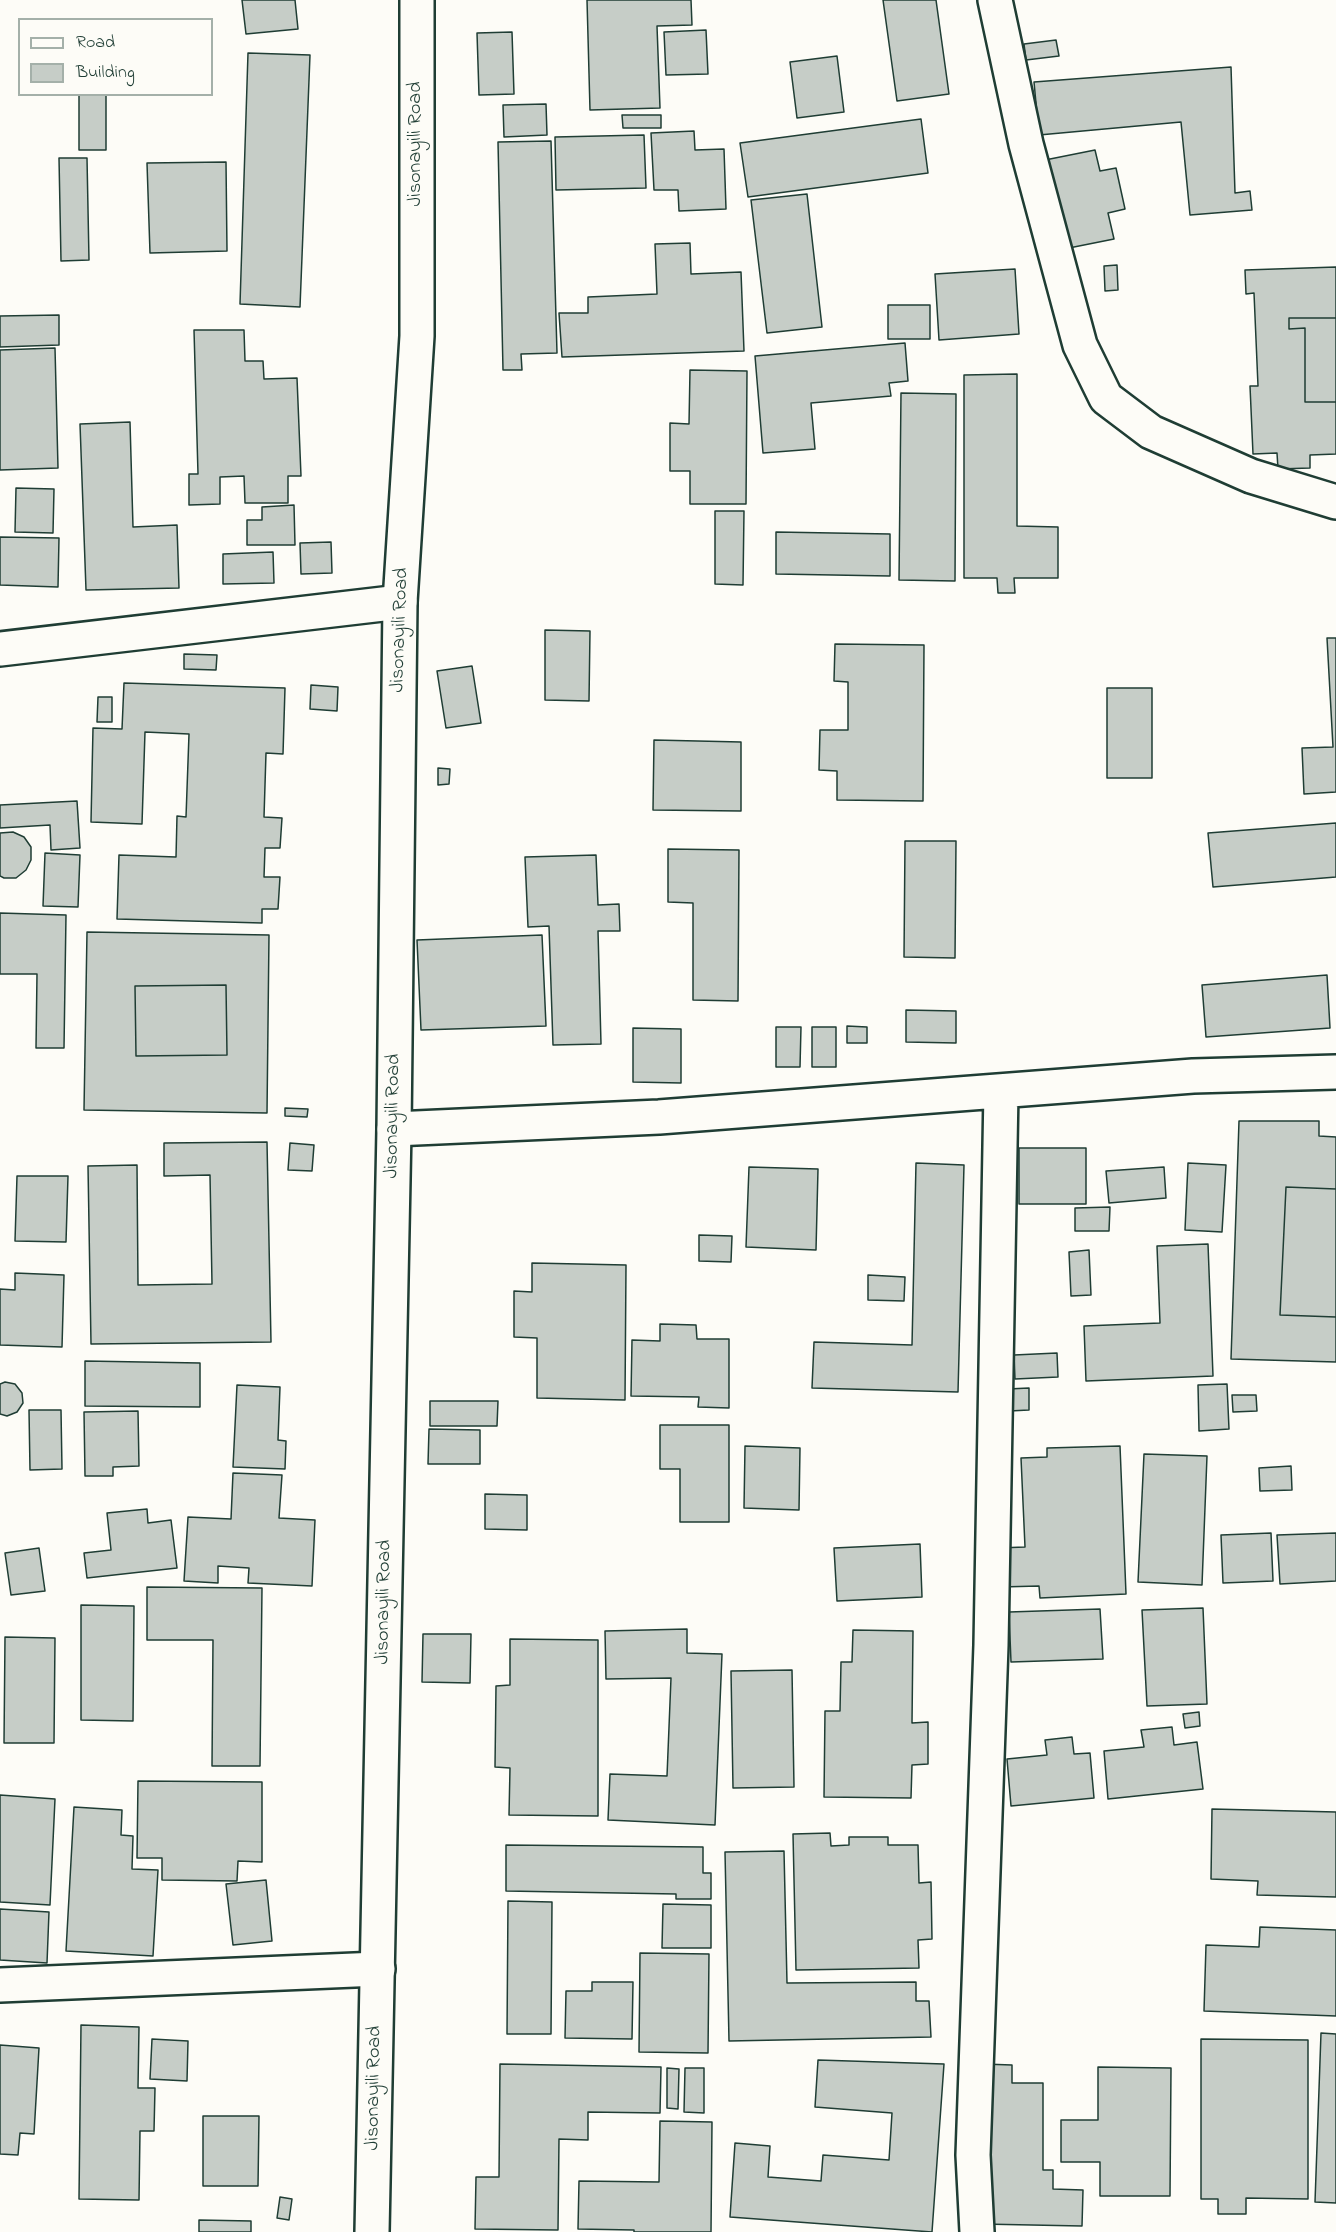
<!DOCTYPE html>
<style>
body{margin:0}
#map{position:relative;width:1336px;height:2232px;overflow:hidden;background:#fdfcf7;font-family:"Indie Flower",sans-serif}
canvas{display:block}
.legend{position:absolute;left:18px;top:18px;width:195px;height:78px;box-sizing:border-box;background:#fdfcf7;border:2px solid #a4b0a9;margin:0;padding:8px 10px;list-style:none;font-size:18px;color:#1f3d34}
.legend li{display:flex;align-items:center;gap:12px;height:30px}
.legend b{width:30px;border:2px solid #a4b0a9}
</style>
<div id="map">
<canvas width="1336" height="2232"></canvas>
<ul class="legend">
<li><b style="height:8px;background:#fdfcf7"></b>Road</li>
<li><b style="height:16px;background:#c6cdc7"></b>Building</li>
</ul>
</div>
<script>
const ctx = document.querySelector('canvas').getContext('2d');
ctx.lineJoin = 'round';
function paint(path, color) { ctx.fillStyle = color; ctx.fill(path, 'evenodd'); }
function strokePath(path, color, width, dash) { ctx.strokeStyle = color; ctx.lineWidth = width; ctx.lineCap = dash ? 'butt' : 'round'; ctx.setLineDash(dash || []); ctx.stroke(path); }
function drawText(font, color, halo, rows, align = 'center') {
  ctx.font = font + ' "Indie Flower",sans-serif'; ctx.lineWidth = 4.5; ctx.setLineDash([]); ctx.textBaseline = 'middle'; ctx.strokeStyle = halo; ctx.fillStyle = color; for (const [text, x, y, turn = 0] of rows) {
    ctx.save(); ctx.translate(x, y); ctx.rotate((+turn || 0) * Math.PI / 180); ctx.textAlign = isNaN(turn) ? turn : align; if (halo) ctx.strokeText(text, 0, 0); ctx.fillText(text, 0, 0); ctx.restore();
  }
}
const building = new Path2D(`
 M 242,0 L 295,0 L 298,29 L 246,34 Z
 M 587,0 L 691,0 L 692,25 L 657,26 L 660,108 L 590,110 Z
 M 883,0 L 936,0 L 949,94 L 897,101 Z
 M 706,30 L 708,74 L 666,75 L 664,32 Z
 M 512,32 L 514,94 L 479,95 L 477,33 Z
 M 1056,40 L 1059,56 L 1026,60 L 1024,44 Z
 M 248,53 L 310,55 L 300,307 L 240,304 Z
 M 837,56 L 844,112 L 797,118 L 790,62 Z
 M 1231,67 L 1235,193 L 1250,191 L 1252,210 L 1190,215 L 1181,122 L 1039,135 L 1034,82 Z
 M 79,94 L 106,94 L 106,150 L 79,150 Z
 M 546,104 L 547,135 L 504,137 L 503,105 Z
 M 622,115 L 661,115 L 661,128 L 623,128 Z
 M 921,119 L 928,173 L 748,197 L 740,143 Z
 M 694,131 L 695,150 L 724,149 L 726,209 L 679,211 L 678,190 L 654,190 L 651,133 Z
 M 644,135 L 646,188 L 556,190 L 555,137 Z
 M 551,141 L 557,353 L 521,354 L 522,370 L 503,370 L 498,142 Z
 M 1095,150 L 1100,171 L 1116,168 L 1125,209 L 1108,213 L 1114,239 L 1064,249 L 1045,160 Z
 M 59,158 L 87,158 L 89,260 L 61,261 Z
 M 226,162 L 227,251 L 150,253 L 147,163 Z
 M 807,194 L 822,327 L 767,333 L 751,200 Z
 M 690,243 L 691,274 L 741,272 L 744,351 L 562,357 L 559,313 L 588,313 L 588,297 L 657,294 L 655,244 Z
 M 1117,265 L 1118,290 L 1105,291 L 1104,266 Z
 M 1336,267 L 1336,318 L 1289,318 L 1289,329 L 1305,328 L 1305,402 L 1336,402 L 1336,454 L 1310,455 L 1310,468 L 1278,469 L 1277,453 L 1253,454 L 1250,386 L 1258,386 L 1254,293 L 1246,294 L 1245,270 Z
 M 1015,269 L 1019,334 L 939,340 L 935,274 Z
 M 888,305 L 930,305 L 930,339 L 888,339 Z
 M 59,315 L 59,345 L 0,347 L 0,316 Z
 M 1289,318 L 1336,318 L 1336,402 L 1305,402 L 1305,328 L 1289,329 Z
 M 194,330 L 244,330 L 245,361 L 263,361 L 264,379 L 297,378 L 301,476 L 288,476 L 288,503 L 245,503 L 244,476 L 220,477 L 220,504 L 189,505 L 189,474 L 198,474 Z
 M 905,343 L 908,381 L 889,383 L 891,396 L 811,403 L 815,449 L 763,453 L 755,356 Z
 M 55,348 L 58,468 L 0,470 L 0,350 Z
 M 690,370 L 747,371 L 746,504 L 690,504 L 690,471 L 670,471 L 670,423 L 689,424 Z
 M 1017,374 L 1017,526 L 1058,527 L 1058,578 L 1014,578 L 1015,593 L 998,593 L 997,578 L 964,578 L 964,375 Z
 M 901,393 L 956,394 L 955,581 L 899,580 Z
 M 130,422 L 133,527 L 177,525 L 179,588 L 86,590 L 80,424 Z
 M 16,488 L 54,489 L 53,533 L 15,532 Z
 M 294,505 L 295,545 L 247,545 L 247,520 L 262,520 L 262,507 Z
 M 715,511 L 744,511 L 743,585 L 715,584 Z
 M 776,532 L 890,534 L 890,576 L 776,574 Z
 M 0,537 L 59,538 L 58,587 L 0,585 Z
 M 331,542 L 332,573 L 301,574 L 300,543 Z
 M 273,552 L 274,583 L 223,584 L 223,554 Z
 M 545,630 L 590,631 L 589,701 L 545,700 Z
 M 1327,638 L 1336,638 L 1336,792 L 1304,794 L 1302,748 L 1333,747 Z
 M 835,644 L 924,645 L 923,801 L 837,800 L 837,771 L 819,770 L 820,730 L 848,730 L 848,682 L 834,681 Z
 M 184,654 L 217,655 L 216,670 L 184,669 Z
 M 472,666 L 481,723 L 446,728 L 437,671 Z
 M 124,683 L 285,688 L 283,754 L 266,753 L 264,817 L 282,818 L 280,848 L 265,848 L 264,877 L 280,877 L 278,909 L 262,909 L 262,923 L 117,919 L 119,855 L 176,857 L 177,816 L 186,817 L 189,734 L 145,732 L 142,824 L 91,822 L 93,728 L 122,729 Z
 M 311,685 L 338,687 L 337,711 L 310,709 Z
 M 1107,688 L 1152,688 L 1152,778 L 1107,778 Z
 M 98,697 L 112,697 L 112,722 L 97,722 Z
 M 654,740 L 741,742 L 741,811 L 653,810 Z
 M 438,768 L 450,769 L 449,784 L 438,785 Z
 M 77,801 L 80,848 L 51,850 L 50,825 L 0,828 L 0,805 Z
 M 1336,823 L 1336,877 L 1213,887 L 1208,833 Z
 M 13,832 L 24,837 L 31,847 L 31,860 L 26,870 L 16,878 L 4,878 L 0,876 L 0,833 Z
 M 905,841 L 956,841 L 955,958 L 904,957 Z
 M 668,849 L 739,850 L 738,1001 L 693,1000 L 693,903 L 668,902 Z
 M 45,853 L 80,855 L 78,907 L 43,906 Z
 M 596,855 L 598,905 L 619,904 L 620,931 L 598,931 L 601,1044 L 553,1045 L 549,926 L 528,927 L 525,857 Z
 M 0,913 L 66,915 L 64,1048 L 36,1048 L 37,974 L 0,974 Z
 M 87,932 L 269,935 L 267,1113 L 84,1110 ZM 226,985 L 227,1055 L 136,1056 L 135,986 Z
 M 542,935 L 546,1026 L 421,1030 L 417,940 Z
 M 1327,975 L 1330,1028 L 1206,1037 L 1202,985 Z
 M 226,985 L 227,1055 L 136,1056 L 135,986 Z
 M 906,1010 L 956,1011 L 956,1043 L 906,1042 Z
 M 847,1026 L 867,1027 L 867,1043 L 847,1043 Z
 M 776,1027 L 801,1027 L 800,1067 L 776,1067 Z
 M 812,1027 L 836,1027 L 836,1067 L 812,1067 Z
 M 633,1028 L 681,1029 L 681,1083 L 633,1082 Z
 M 285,1108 L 308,1109 L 307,1117 L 285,1116 Z
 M 1239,1121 L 1319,1121 L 1319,1136 L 1336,1137 L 1336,1189 L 1286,1187 L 1280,1315 L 1336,1317 L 1336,1362 L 1231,1359 Z
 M 267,1142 L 271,1342 L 91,1344 L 88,1166 L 137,1165 L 138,1285 L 212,1284 L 210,1175 L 164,1176 L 164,1143 Z
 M 290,1143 L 314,1145 L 312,1171 L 288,1170 Z
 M 1019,1148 L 1086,1148 L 1086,1204 L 1019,1204 Z
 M 916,1163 L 964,1165 L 958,1392 L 812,1388 L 814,1342 L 912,1345 Z
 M 1188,1163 L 1226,1165 L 1222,1232 L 1185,1230 Z
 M 749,1167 L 818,1169 L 816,1250 L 746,1247 Z
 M 1164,1167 L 1166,1198 L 1109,1203 L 1106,1171 Z
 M 17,1176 L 68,1176 L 66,1242 L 15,1241 Z
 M 1286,1187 L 1336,1189 L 1336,1317 L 1280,1315 Z
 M 1110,1207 L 1109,1231 L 1075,1231 L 1075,1208 Z
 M 699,1235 L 732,1236 L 731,1262 L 699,1261 Z
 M 1208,1244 L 1213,1376 L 1086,1381 L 1084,1326 L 1160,1323 L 1157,1246 Z
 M 1089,1250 L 1091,1295 L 1071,1296 L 1069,1252 Z
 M 532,1263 L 626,1265 L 625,1400 L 537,1398 L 537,1338 L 514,1337 L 514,1291 L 532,1292 Z
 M 15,1273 L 64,1275 L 62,1347 L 0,1345 L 0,1289 L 15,1290 Z
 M 868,1275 L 905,1277 L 904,1301 L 868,1300 Z
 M 660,1324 L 696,1325 L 697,1339 L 729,1339 L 729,1408 L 698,1407 L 699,1397 L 631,1396 L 632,1340 L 660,1341 Z
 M 1057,1353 L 1058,1377 L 1015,1379 L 1014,1355 Z
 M 85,1361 L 200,1363 L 200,1407 L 85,1406 Z
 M 5,1382 L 15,1384 L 22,1393 L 23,1403 L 17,1412 L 7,1416 L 0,1414 L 0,1384 Z
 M 1227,1384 L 1229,1429 L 1199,1431 L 1198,1385 Z
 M 237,1385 L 280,1387 L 278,1440 L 286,1441 L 285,1469 L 233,1467 Z
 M 1029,1388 L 1029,1410 L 1009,1411 L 1008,1389 Z
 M 1232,1395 L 1256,1395 L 1257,1411 L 1233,1412 Z
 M 430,1401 L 498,1401 L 497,1426 L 430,1426 Z
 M 29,1410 L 61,1410 L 62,1469 L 30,1470 Z
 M 138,1411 L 139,1466 L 113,1467 L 113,1476 L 85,1476 L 84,1412 Z
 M 660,1425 L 729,1425 L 729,1522 L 680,1522 L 680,1469 L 660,1469 Z
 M 429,1429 L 480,1430 L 480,1464 L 428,1464 Z
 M 745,1446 L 800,1448 L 799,1510 L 744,1508 Z
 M 1120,1446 L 1126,1594 L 1040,1598 L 1039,1586 L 1000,1587 L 998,1548 L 1025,1547 L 1021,1458 L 1047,1457 L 1047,1448 Z
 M 1144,1454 L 1207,1456 L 1202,1585 L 1138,1582 Z
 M 1291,1466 L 1292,1490 L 1260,1491 L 1259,1468 Z
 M 233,1473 L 282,1475 L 279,1518 L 315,1520 L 312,1586 L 248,1583 L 249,1568 L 218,1566 L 218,1583 L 184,1581 L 188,1517 L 231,1519 Z
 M 485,1494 L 527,1495 L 527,1530 L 485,1529 Z
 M 147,1509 L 148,1523 L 171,1520 L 177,1568 L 87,1578 L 84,1553 L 111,1550 L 107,1513 Z
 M 1271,1533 L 1273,1581 L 1223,1583 L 1221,1535 Z
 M 1336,1533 L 1336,1581 L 1280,1584 L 1277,1535 Z
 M 920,1544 L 922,1597 L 837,1601 L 834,1548 Z
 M 39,1548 L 45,1591 L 11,1595 L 5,1553 Z
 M 147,1587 L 262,1588 L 260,1766 L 212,1766 L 213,1640 L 147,1640 Z
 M 81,1605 L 134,1606 L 133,1721 L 81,1720 Z
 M 1203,1608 L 1207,1704 L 1147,1706 L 1142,1610 Z
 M 1100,1609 L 1103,1659 L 1011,1662 L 1009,1612 Z
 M 687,1629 L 687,1653 L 722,1654 L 715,1825 L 608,1820 L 610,1774 L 667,1776 L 671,1678 L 606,1679 L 605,1631 Z
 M 853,1630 L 913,1631 L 912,1723 L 928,1722 L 928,1764 L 912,1765 L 911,1798 L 824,1797 L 825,1711 L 840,1711 L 841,1662 L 852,1662 Z
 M 423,1634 L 471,1634 L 470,1683 L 422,1682 Z
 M 5,1637 L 55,1638 L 54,1743 L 4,1743 Z
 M 510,1639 L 598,1640 L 598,1816 L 509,1815 L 510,1768 L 495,1767 L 496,1686 L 510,1685 Z
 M 792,1670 L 794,1787 L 733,1788 L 731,1671 Z
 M 1199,1712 L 1200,1726 L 1185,1728 L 1183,1714 Z
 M 1172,1727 L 1174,1745 L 1197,1742 L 1203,1789 L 1108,1799 L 1104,1751 L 1144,1747 L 1141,1730 Z
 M 1072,1737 L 1074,1754 L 1090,1753 L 1094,1798 L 1011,1806 L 1007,1759 L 1047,1755 L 1045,1740 Z
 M 138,1781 L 262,1782 L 262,1862 L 238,1861 L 237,1881 L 162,1880 L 162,1858 L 137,1858 Z
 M 0,1795 L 55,1799 L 50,1905 L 0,1902 Z
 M 74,1807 L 122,1810 L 121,1835 L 133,1836 L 132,1869 L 158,1870 L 153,1956 L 66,1951 Z
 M 1212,1809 L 1336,1812 L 1336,1897 L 1257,1895 L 1258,1881 L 1211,1879 Z
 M 830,1833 L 831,1846 L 849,1845 L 849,1837 L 888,1837 L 888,1845 L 918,1845 L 919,1883 L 931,1882 L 932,1939 L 918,1940 L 919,1968 L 796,1970 L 793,1834 Z
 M 506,1845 L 703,1847 L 703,1873 L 711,1873 L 711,1899 L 676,1899 L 676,1894 L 506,1891 Z
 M 784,1851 L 787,1983 L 916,1982 L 916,2001 L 929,2001 L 931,2037 L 729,2041 L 725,1852 Z
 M 266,1880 L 272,1941 L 233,1945 L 226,1884 Z
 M 508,1901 L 552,1902 L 551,2034 L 507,2034 Z
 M 663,1904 L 711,1905 L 711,1948 L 662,1948 Z
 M 0,1909 L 49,1912 L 47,1963 L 0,1960 Z
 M 1260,1927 L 1336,1930 L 1336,2016 L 1204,2011 L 1206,1945 L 1259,1947 Z
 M 640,1953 L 709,1954 L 708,2053 L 639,2052 Z
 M 592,1982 L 633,1982 L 632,2039 L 565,2038 L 566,1991 L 592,1991 Z
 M 81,2025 L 139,2027 L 138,2088 L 155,2088 L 154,2131 L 140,2131 L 139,2200 L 79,2199 Z
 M 1321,2033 L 1336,2034 L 1336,2203 L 1315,2202 Z
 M 152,2039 L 188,2041 L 187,2081 L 150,2079 Z
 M 1201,2039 L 1308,2040 L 1308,2199 L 1246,2198 L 1246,2214 L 1218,2214 L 1218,2199 L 1201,2199 Z
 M 0,2045 L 39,2048 L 34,2134 L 20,2133 L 18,2155 L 0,2154 Z
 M 818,2060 L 944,2064 L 932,2232 L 730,2217 L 735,2143 L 770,2146 L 768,2177 L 821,2181 L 823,2155 L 889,2160 L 892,2113 L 815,2107 Z
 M 500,2064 L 661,2067 L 660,2113 L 588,2112 L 588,2140 L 559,2139 L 558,2230 L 475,2229 L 476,2177 L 499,2177 Z
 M 983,2064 L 1012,2065 L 1012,2083 L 1043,2083 L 1043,2170 L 1053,2170 L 1053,2189 L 1083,2190 L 1082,2226 L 981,2224 Z
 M 1098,2067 L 1171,2068 L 1170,2196 L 1100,2196 L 1100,2162 L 1061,2162 L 1061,2120 L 1098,2120 Z
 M 667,2068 L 679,2069 L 678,2109 L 667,2108 Z
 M 685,2068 L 704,2068 L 704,2113 L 684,2112 Z
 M 203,2116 L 259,2116 L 258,2186 L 203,2186 Z
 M 660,2121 L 712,2122 L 711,2232 L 634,2232 L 634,2230 L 578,2229 L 579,2181 L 659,2182 Z
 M 280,2197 L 292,2199 L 289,2220 L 277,2218 Z
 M 199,2220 L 251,2221 L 251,2232 L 199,2232 Z`);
paint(building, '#c6cdc7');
strokePath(building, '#1f3d34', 1.5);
const street = new Path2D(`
 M 995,0 L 1026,144 L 1080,345 L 1106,398 L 1151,432 L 1251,476 L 1336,502
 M 0,649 L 400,602
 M 394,1129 L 659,1117 L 1193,1076 L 1336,1072
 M 0,1985 L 378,1969
 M 977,2232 L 973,2155 L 991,1645 L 1001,1091`);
const secondary = new Path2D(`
 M 372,2232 L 394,1129 L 400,602 L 417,336 L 417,0`);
strokePath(street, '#1f3d34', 38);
strokePath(secondary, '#1f3d34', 38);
strokePath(street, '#fdfcf7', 33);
strokePath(secondary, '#fdfcf7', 33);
drawText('20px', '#1f3d34', '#fdfcf7', [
 ["Jisonayili Road",417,144,-90],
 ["Jisonayili Road",401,630,-88],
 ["Jisonayili Road",394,1116,-89],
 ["Jisonayili Road",385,1602,-89],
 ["Jisonayili Road",375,2088,-89]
]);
</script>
